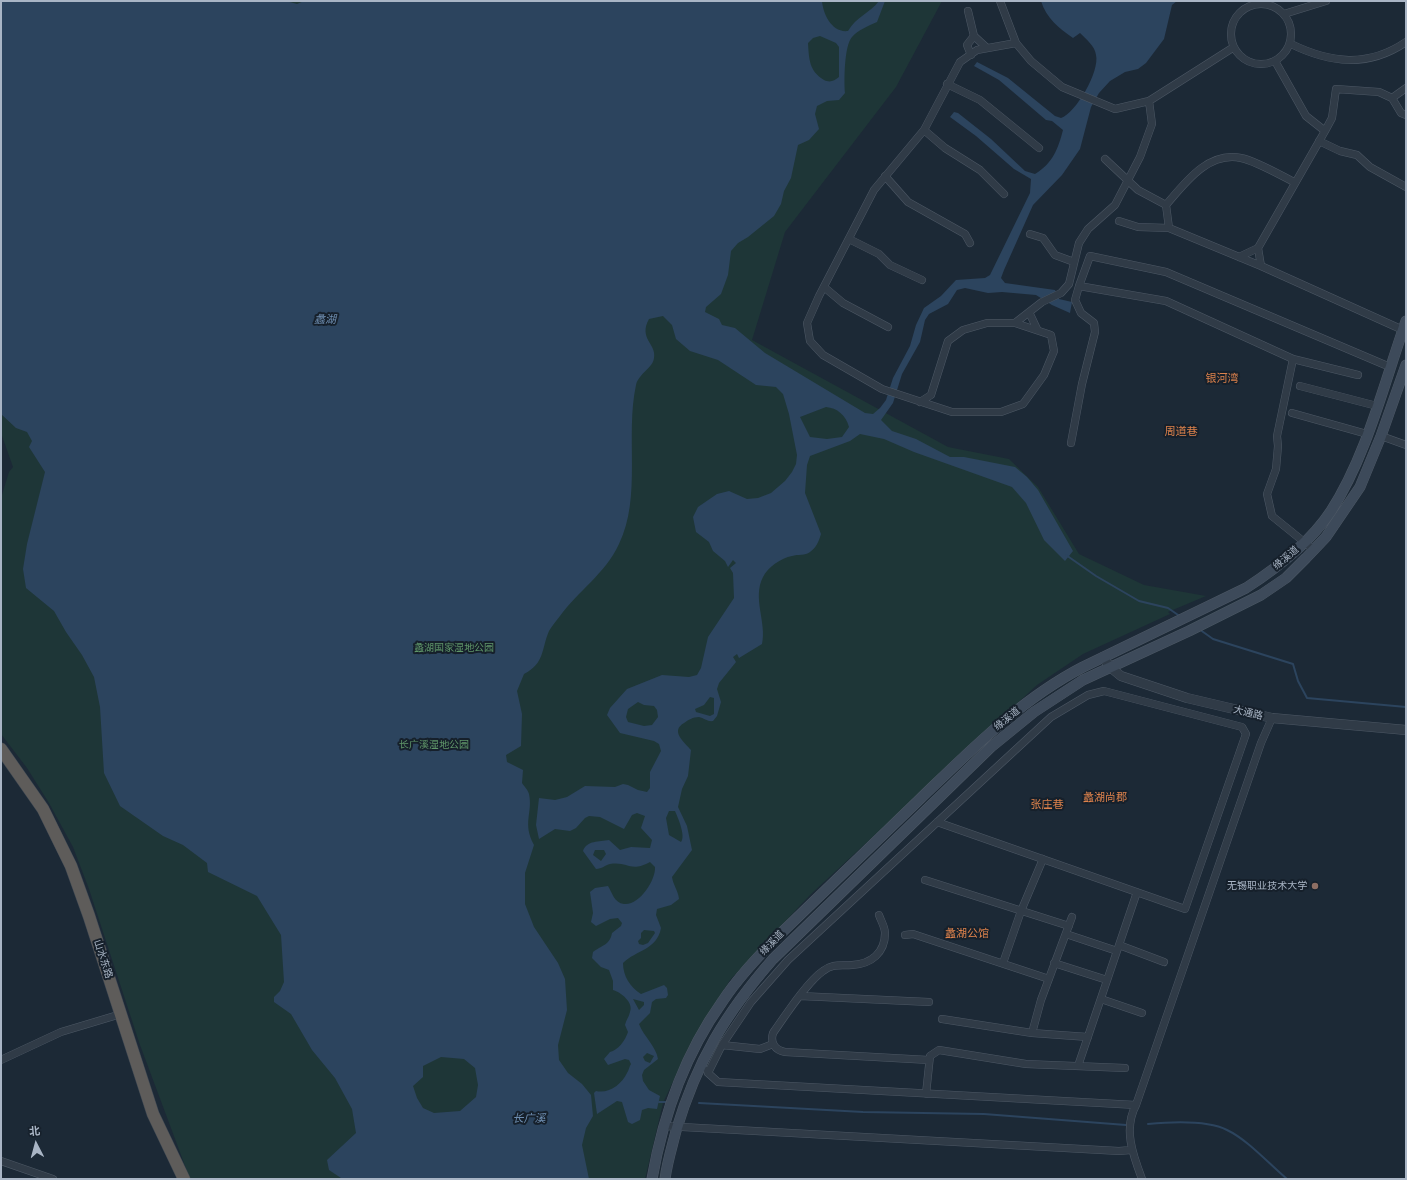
<!DOCTYPE html>
<meta charset="utf-8">
<style>
body{margin:0}
#map{position:relative;width:1407px;height:1180px;overflow:hidden;background:#1c2936;font-family:"Work Sans","Noto Sans SC",sans-serif}
canvas{display:block}
.frame{position:absolute;inset:0;border:2px solid #a9b5c5;pointer-events:none}
.north{position:absolute;left:16px;top:1124px;width:40px;height:40px;-webkit-text-stroke:3px #16202b;paint-order:stroke;rotate:354deg;font-size:11px;font-weight:700;line-height:16px;text-align:center;color:#a9b5c5}
.north::after{content:'';display:block;margin:auto;width:14px;height:18px;background:#a9b5c5;clip-path:polygon(50% 0,100% 100%,50% 72%,0 100%)}
</style>
<div id="map">
<canvas width="1407" height="1180"></canvas>
<div class="frame"></div>
<div class="north">北</div>
</div>
<script>
const ctx = document.querySelector('canvas').getContext('2d');
ctx.lineJoin = 'round';
function paint(path, color) { ctx.fillStyle = color; ctx.fill(path, 'evenodd'); }
function strokePath(path, color, width, dash) { ctx.strokeStyle = color; ctx.lineWidth = width; ctx.lineCap = dash ? 'butt' : 'round'; ctx.setLineDash(dash || []); ctx.stroke(path); }
function drawText(font, color, halo, rows, align = 'center') {
  ctx.font = font + ' "Work Sans","Noto Sans SC",sans-serif'; ctx.lineWidth = 4; ctx.setLineDash([]); ctx.textBaseline = 'middle'; ctx.strokeStyle = halo; ctx.fillStyle = color; for (const [text, x, y, turn = 0] of rows) {
    ctx.save(); ctx.translate(x, y); ctx.rotate((+turn || 0) * Math.PI / 180); ctx.textAlign = isNaN(turn) ? turn : align; if (halo) ctx.strokeText(text, 0, 0); ctx.fillText(text, 0, 0); ctx.restore();
  }
}
paint(new Path2D(`
 M 1,1 L 942,1 L 896,87 L 785,232 L 752,340 L 948,447 L 1009,459 L 1038,487 L 1079,554 L 1144,585 L 1206,596 L 1168,612 L 1170,614 L 1083,654 L 1037,685 L 811,894 L 730,980 L 689,1047 L 663,1103 L 645,1179 L 190,1179 L 140,1045 L 89,889 L 73,847 L 49,803 L 27,768 L 1,734 L 1,498 L 9,472 L 13,467 L 1,433 Z`), '#1e3637');
paint(new Path2D(`
 M 1,1 L 286,1 L 297,4 L 304,1 L 822,1 C 823,14 832,33 848,31 C 856,17 870,13 879,1 L 885,1 L 877,22 C 868,26 858,30 852,37 C 844,46 844,82 845,93 L 839,100 L 827,101 L 817,106 L 815,114 L 819,129 L 809,140 L 798,145 L 791,178 L 784,191 L 781,204 L 774,216 L 748,237 L 738,243 L 731,251 L 728,275 L 721,294 L 706,307 L 705,312 L 719,319 L 722,325 L 735,328 L 765,353 L 865,413 L 873,414 L 880,408 L 886,400 L 893,378 L 910,346 L 916,325 L 924,308 L 941,296 L 956,280 L 985,278 L 990,275 L 1030,193 L 1031,179 L 1014,169 L 976,136 L 950,117 L 954,112 L 958,113 L 991,139 L 1025,171 L 1035,174 C 1053,163 1058,149 1063,130 L 1052,121 L 1046,120 L 999,80 L 974,66 L 977,62 L 1008,78 L 1055,116 L 1061,118 C 1076,113 1100,71 1096,55 C 1095,46 1086,39 1080,33 L 1073,38 C 1059,28 1046,18 1041,1 L 1177,1 L 1172,5 L 1164,39 L 1146,63 L 1138,69 L 1125,72 L 1110,81 L 1099,93 L 1091,107 L 1080,149 L 1062,175 L 1033,205 L 1004,270 L 1001,278 L 1005,283 L 1055,290 L 1059,299 L 1072,302 L 1070,313 L 1052,305 L 1036,295 L 1002,292 L 988,293 L 965,288 L 957,290 L 948,304 L 929,314 L 925,320 L 920,342 L 902,374 L 893,403 L 881,420 L 892,431 L 916,439 L 950,457 L 964,457 L 1015,467 L 1027,477 L 1038,490 L 1073,551 L 1065,561 L 1044,540 L 1026,503 L 1012,487 L 914,452 L 884,439 L 860,434 L 850,441 L 810,456 L 807,465 L 805,493 L 821,534 C 819,541 816,548 810,552 C 805,556 798,554 792,556 C 781,558 768,567 763,577 C 752,598 767,623 762,644 L 739,658 L 737,654 L 733,657 L 736,662 L 719,683 L 717,689 L 721,702 L 717,716 L 713,721 C 708,722 704,718 699,717 C 693,717 688,720 684,723 C 670,731 684,742 691,750 L 688,776 L 682,789 L 678,807 L 687,826 L 692,850 L 672,877 C 673,885 678,890 679,899 L 671,905 L 657,909 L 656,915 L 661,928 C 657,950 636,950 623,963 C 623,976 630,987 641,994 L 664,985 L 667,988 L 668,995 L 666,998 L 656,999 L 652,1002 L 650,1013 L 639,1024 C 644,1037 656,1046 658,1059 L 644,1070 L 642,1075 L 643,1081 L 649,1090 L 660,1096 L 657,1109 L 648,1108 L 642,1110 L 640,1120 L 632,1124 L 628,1122 L 622,1102 L 617,1101 L 597,1114 L 594,1093 L 596,1091 C 609,1094 622,1084 627,1073 C 629,1070 629,1067 631,1064 L 629,1060 L 625,1059 L 608,1065 L 604,1059 L 610,1052 C 618,1050 625,1041 628,1032 L 625,1025 C 626,1020 629,1017 630,1012 C 634,1003 621,992 613,990 L 613,981 L 609,970 L 601,967 L 592,958 L 593,952 C 602,945 610,945 612,933 L 621,926 L 622,923 L 618,918 L 610,919 L 596,926 L 591,922 L 593,913 L 590,892 L 595,888 L 608,886 C 612,892 614,903 624,904 C 639,906 656,880 655,867 L 650,862 C 630,873 628,861 610,864 C 605,865 602,869 596,869 L 583,851 C 587,840 599,842 609,840 L 620,850 L 631,847 L 650,848 L 652,840 L 641,828 L 645,816 L 637,813 L 632,815 L 624,829 L 600,817 L 589,816 L 585,818 L 576,828 L 570,831 L 555,829 L 539,839 L 536,825 L 539,798 L 555,800 L 567,797 L 585,786 L 615,787 L 623,784 L 628,785 L 638,790 L 647,792 L 650,788 L 650,772 L 661,751 L 659,744 L 654,741 L 620,733 L 607,715 L 610,708 L 627,689 L 662,675 L 689,677 L 697,675 L 701,668 L 708,637 L 734,598 L 733,573 L 730,568 L 736,563 L 733,560 L 728,567 L 725,561 L 713,551 L 709,542 L 696,532 L 693,517 L 698,507 L 717,494 L 729,491 L 747,499 L 758,498 L 771,493 L 785,481 L 792,472 L 796,464 L 797,455 L 789,414 L 783,394 L 776,387 L 756,385 L 718,360 L 690,351 L 676,339 L 672,325 L 663,316 L 649,319 C 638,339 657,344 654,358 C 653,368 639,373 636,385 C 625,436 642,497 619,544 C 605,574 578,591 560,616 C 556,621 552,626 549,631 C 541,650 545,663 524,674 L 517,691 L 522,714 L 521,746 L 506,755 L 507,762 L 523,770 L 522,783 C 524,786 528,790 529,794 C 533,813 522,823 534,845 L 525,873 L 525,904 L 534,927 L 558,963 L 565,979 L 567,1010 L 558,1045 L 559,1060 L 568,1073 L 582,1084 L 591,1095 L 593,1116 L 586,1128 L 582,1145 L 589,1179 L 347,1179 L 341,1178 L 329,1170 L 327,1160 L 356,1133 L 352,1109 L 335,1078 L 312,1050 L 291,1014 L 274,1002 L 274,997 L 280,991 L 284,982 L 281,935 L 257,896 L 208,872 L 207,863 L 183,845 L 163,836 L 120,806 L 104,773 L 100,707 L 94,677 L 82,655 L 66,632 L 54,611 L 26,588 L 23,569 L 27,544 L 45,472 L 29,447 L 32,441 L 27,432 L 16,428 L 1,414 ZM 820,36 L 836,43 L 839,47 L 839,77 C 834,81 830,83 824,80 C 809,71 809,59 808,43 L 813,38 ZM 826,407 C 837,408 846,415 849,427 L 842,437 L 827,439 L 810,437 L 800,417 ZM 710,697 L 714,698 L 714,714 L 710,716 L 696,712 L 695,709 L 704,705 ZM 638,702 L 644,705 L 654,706 L 657,710 L 658,717 L 652,725 L 644,726 L 628,722 L 626,717 L 628,709 ZM 669,811 L 675,811 C 678,818 686,836 681,842 L 669,835 L 666,818 ZM 595,850 L 604,850 L 606,854 L 601,861 L 593,855 ZM 644,930 L 654,931 L 655,933 L 648,943 L 643,945 L 639,944 L 638,941 L 641,938 L 641,933 ZM 633,999 L 644,1002 L 644,1005 L 639,1010 ZM 647,1053 L 654,1056 L 650,1063 L 645,1061 L 643,1057 ZM 441,1057 L 464,1059 L 475,1068 L 478,1085 L 476,1097 L 460,1111 L 434,1113 L 423,1108 L 417,1098 L 413,1086 L 423,1077 L 423,1066 Z`), '#2c445e');
strokePath(new Path2D(`
 M 1066,555 L 1096,576 L 1139,601 L 1168,608 L 1181,617
 M 1199,629 L 1213,639 L 1293,664 L 1298,681 L 1307,698 L 1406,707
 M 659,1102 L 668,1102
 M 699,1103 L 863,1112 L 984,1114 L 1126,1125
 M 1148,1124 C 1170,1122 1207,1120 1227,1130 C 1248,1140 1269,1164 1287,1179`), '#2c445e', 2);
const minor = new Path2D(`
 M 1000,1 L 1016,43
 M1231 34a30 30 0 1 1 60 0a30 30 0 1 1-60 0Z
 M 968,11 L 974,36 L 987,48
 M 1284,14 L 1326,1
 M 1291,44 C 1330,63 1368,68 1406,42
 M 971,55 L 967,45 L 974,36
 M 1275,61 L 1306,116 L 1325,131 L 1258,248 L 1261,266 L 1403,330
 M 947,84 L 980,100 L 1039,148
 M 1392,98 L 1406,88
 M 924,130 L 945,148 L 980,170 L 1004,194
 M 1325,131 L 1332,118 L 1336,89 L 1379,92 L 1392,98 L 1401,113 L 1406,115
 M 1319,141 L 1340,151 L 1357,155 L 1370,167 L 1406,187
 M 1105,159 L 1138,190 L 1166,205 L 1169,228 L 1261,266
 M 885,176 L 908,202 L 965,234 L 970,243
 M 1166,205 C 1185,183 1208,151 1241,158 C 1256,161 1280,175 1294,182
 M 1119,221 L 1138,227 L 1169,228
 M 1030,234 L 1043,238 L 1055,255 L 1074,262
 M 849,239 L 879,254 L 890,265 L 922,280
 M 1239,257 L 1258,248
 M 824,287 L 843,303 L 888,327
 M 1029,312 L 1037,329
 M 1015,323 L 1051,335 L 1054,351 L 1044,375 L 1023,404 L 1001,412 L 952,412 L 882,389 L 823,355 L 810,341 L 807,323 L 819,296 L 874,190 L 924,130 L 960,62 L 977,50 L 1016,43 L 1031,61 L 1062,87 L 1115,109 L 1149,101 L 1234,47
 M 1293,359 L 1277,436 L 1278,446 L 1276,469 L 1267,494 L 1272,516 L 1314,550
 M 1358,375 L 1293,359 L 1166,301 L 1079,286 L 1090,256 L 1166,272 L 1390,367
 M 1300,386 L 1377,406
 M 920,402 L 931,395 L 948,341 L 963,330 L 987,323 L 1015,323 L 1042,302 L 1061,293 L 1069,284 L 1079,243 L 1088,229 L 1115,205 L 1140,157 L 1152,124 L 1149,101
 M 1292,413 L 1367,434
 M 1381,436 L 1406,445
 M 1071,443 L 1082,384 L 1095,332 L 1094,323 L 1081,313 L 1075,300 L 1079,286
 M 925,880 L 1069,926
 M 879,915 C 881,921 885,927 885,933 C 885,953 871,964 852,965 C 840,966 834,963 823,971 C 807,982 785,1016 773,1033 C 770,1043 775,1050 785,1052 L 929,1060
 M 1066,934 L 1117,951
 M 905,935 L 913,934 L 1049,979
 M 1119,945 L 1164,962
 M 1003,963 L 1021,911 L 1043,859
 M 1054,963 L 1107,980
 M 800,996 L 929,1002
 M 1101,999 L 1142,1013
 M 942,1019 L 1032,1033 L 1088,1037
 M 1032,1033 L 1041,1000 L 1072,917
 M 722,1045 L 760,1049 L 773,1044
 M 1,1060 L 61,1032 L 121,1014
 M 1078,1066 L 1137,892
 M 707,1070 L 708,1073 L 718,1082 L 1136,1105 L 1261,743 L 1272,718
 M 708,1073 L 722,1045 L 751,1002 L 788,960 L 1051,717 L 1088,695 L 1104,691 L 1242,727 L 1246,734 L 1185,909 L 937,822
 M 926,1094 L 930,1056 L 939,1050 L 1026,1064 L 1125,1068
 M 1136,1105 C 1123,1129 1133,1155 1142,1179
 M 664,1126 L 1119,1151 L 1131,1150
 M 1,1161 L 53,1179`);
const tertiary = new Path2D(`
 M 1103,657 L 1110,667 L 1121,676 L 1187,698 L 1272,718 L 1406,730`);
const secondary = new Path2D(`
 M 652,1179 C 663,1116 685,1054 722,1002 C 737,979 756,959 775,939 C 824,892 872,845 921,798 C 971,750 1021,699 1083,667 L 1246,588 C 1277,568 1310,543 1331,511 C 1367,455 1384,383 1406,321
 M 665,1179 C 667,1163 672,1147 676,1131 C 697,1061 725,1014 773,959 L 991,747 L 1034,712 L 1083,680 L 1189,631 L 1261,595 L 1286,578 L 1306,558 L 1326,537 L 1360,487 L 1381,436 L 1406,365`);
const trunk = new Path2D(`
 M 1,749 L 43,809 L 71,866 L 89,916 L 153,1114 L 184,1179`);
strokePath(minor, '#4d5865', 8);
strokePath(tertiary, '#4d5865', 10);
strokePath(secondary, '#4d5865', 11);
strokePath(trunk, '#3b4551', 13);
strokePath(minor, '#303b47', 7);
strokePath(tertiary, '#303b47', 9);
strokePath(secondary, '#3d4a5a', 10);
strokePath(trunk, '#5e5c5a', 12);
for (const [x, y, r, color] of [
 [1315,886,4,"#8d6e63"]
]) { const dot = new Path2D(); dot.arc(x, y, r, 0, 2 * Math.PI); ctx.fillStyle = color; ctx.fill(dot); strokePath(dot, '#16202b', 1.5); }
drawText('10px', '#a9b5c5', '#16202b', [
 ["缘溪道",1286,558,-41],
 ["大通路",1248,713,14],
 ["缘溪道",1007,719,-39],
 ["缘溪道",772,943,-46],
 ["山水东路",103,959,72]
]);
drawText('10px', '#5f9669', '#16202b', [
 ["蠡湖国家湿地公园",454,648],
 ["长广溪湿地公园",434,745]
]);
drawText('10px', '#a9b5c5', '#16202b', [
 ["无锡职业技术大学",1307,886]
], 'right');
drawText('italic 11px', '#6e8eb1', '#16202b', [
 ["蠡湖",325,320],
 ["长广溪",529,1119]
]);
drawText('11px', '#dd824c', '#16202b', [
 ["银河湾",1222,379],
 ["周道巷",1181,432],
 ["蠡湖尚郡",1105,798],
 ["张庄巷",1047,805],
 ["蠡湖公馆",967,934]
]);
</script>
